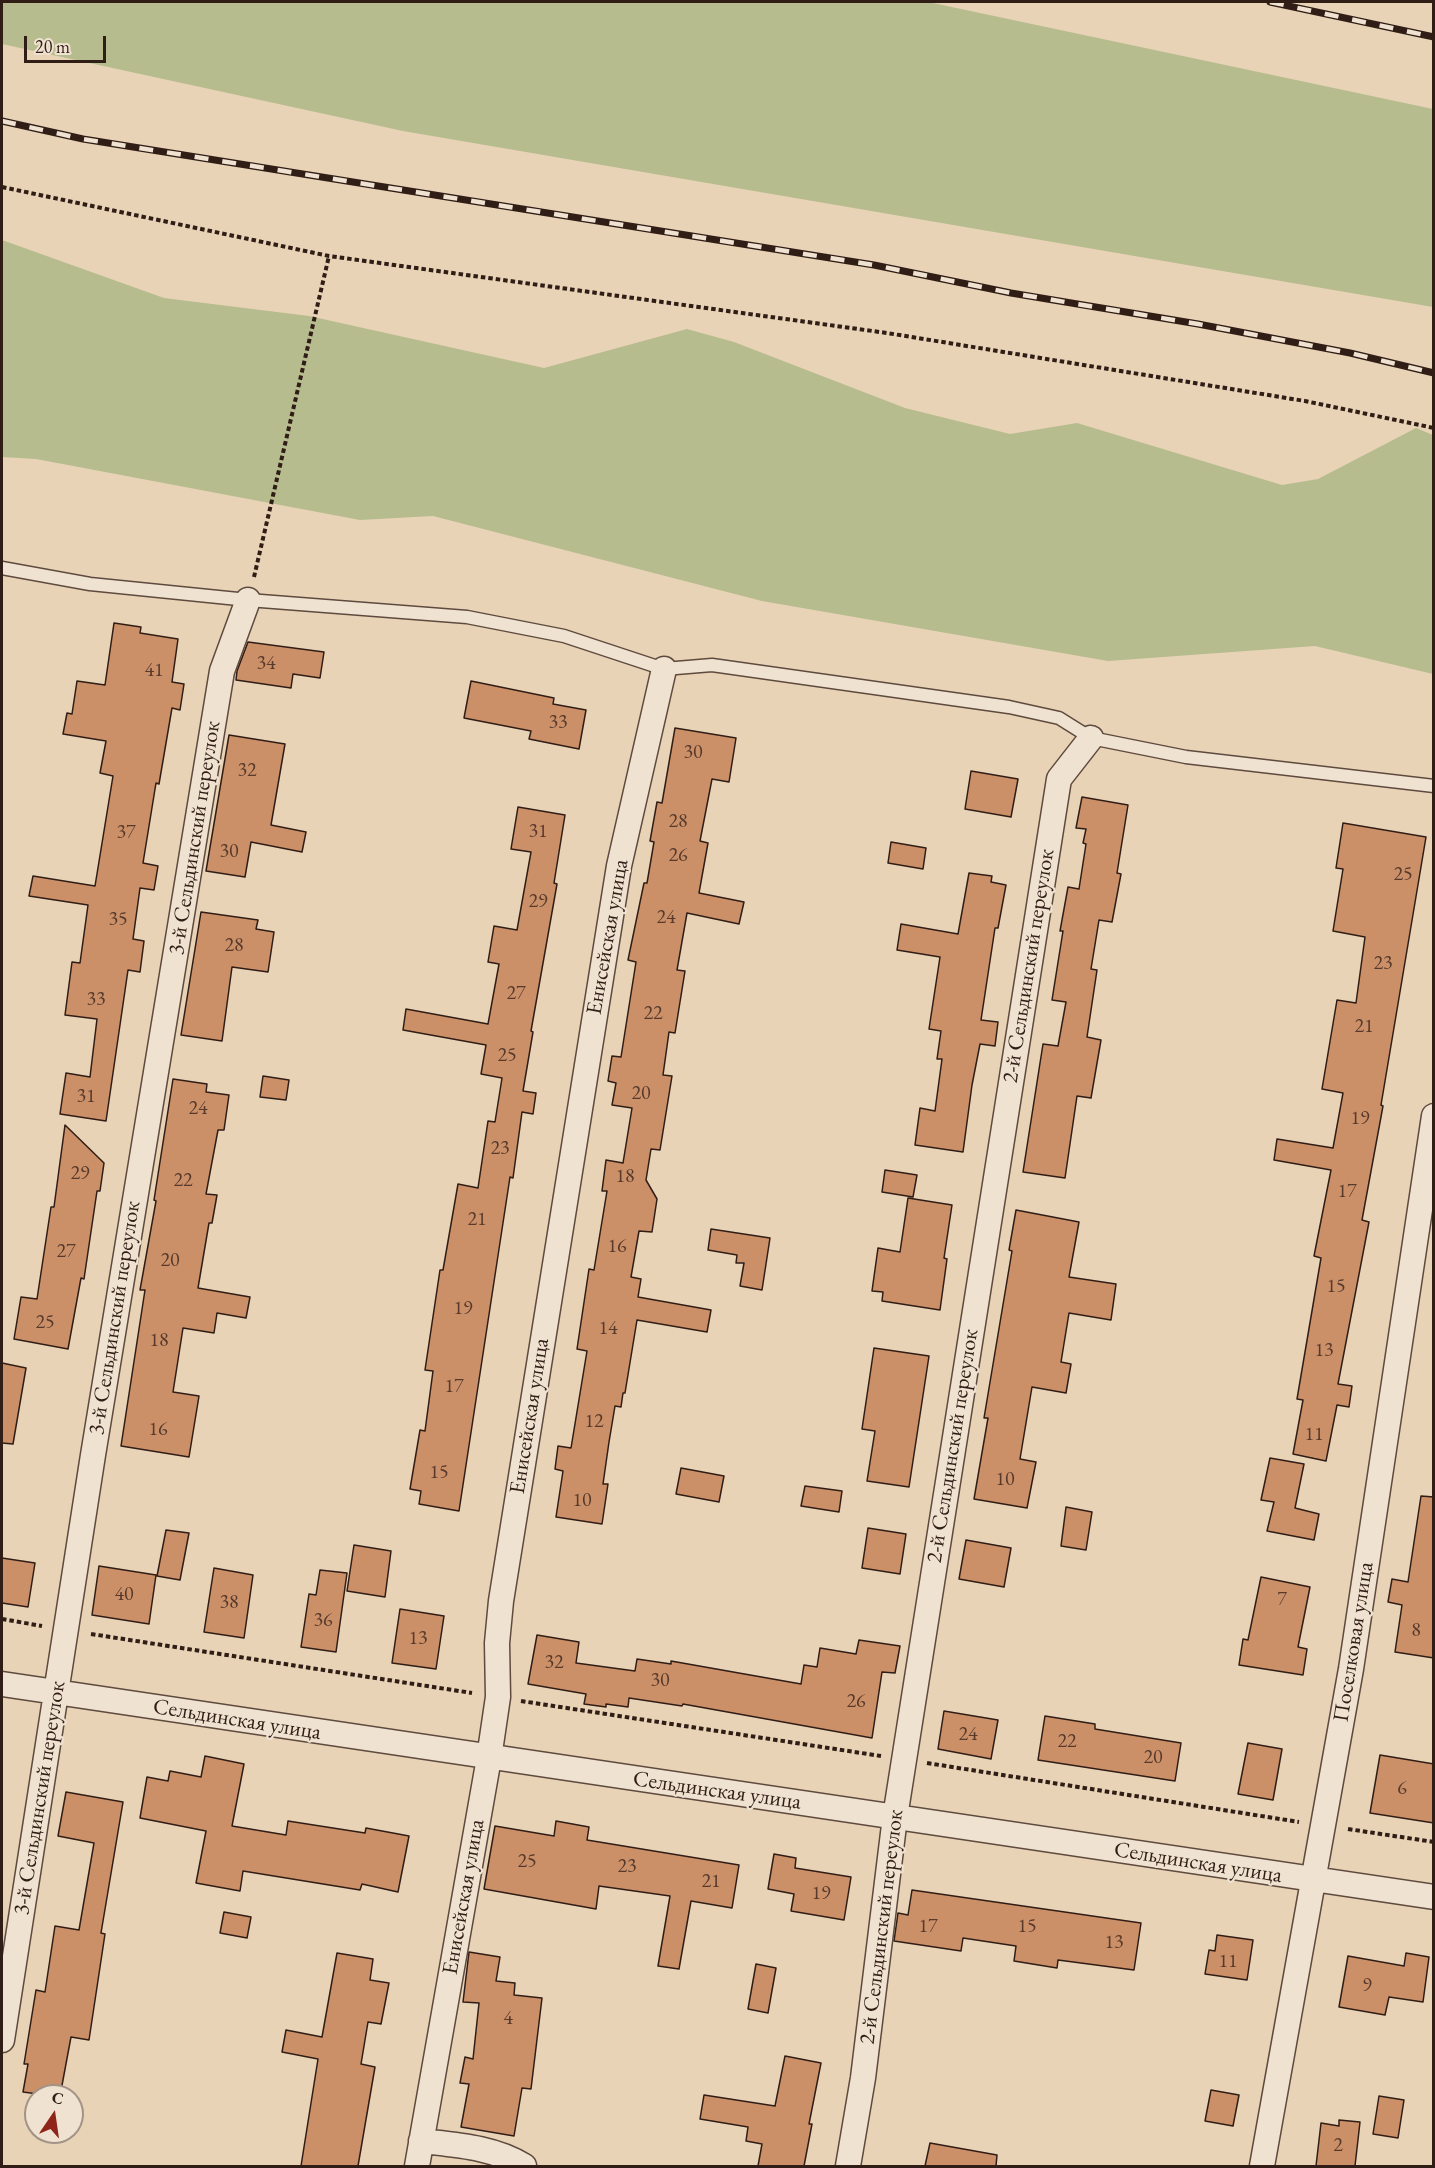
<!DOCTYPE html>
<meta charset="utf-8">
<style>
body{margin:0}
#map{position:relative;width:1435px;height:2168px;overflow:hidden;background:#e8d3b6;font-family:"EB Garamond",serif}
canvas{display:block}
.frame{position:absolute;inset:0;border:3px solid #301d16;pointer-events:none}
.north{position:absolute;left:24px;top:2084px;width:60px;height:60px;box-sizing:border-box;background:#f0e2d0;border:2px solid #a39386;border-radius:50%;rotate:13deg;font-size:16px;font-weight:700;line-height:24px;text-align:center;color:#301d16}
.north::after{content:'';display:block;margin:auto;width:21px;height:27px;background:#8f2418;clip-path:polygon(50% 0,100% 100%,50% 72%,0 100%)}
.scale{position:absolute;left:24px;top:36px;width:82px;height:27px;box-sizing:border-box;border:3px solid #301d16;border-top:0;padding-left:8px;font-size:18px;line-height:21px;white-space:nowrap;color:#301d16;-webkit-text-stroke:4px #f0e2d0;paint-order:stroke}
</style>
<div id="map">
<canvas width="1435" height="2168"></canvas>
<div class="frame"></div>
<div class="north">С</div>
<div class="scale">20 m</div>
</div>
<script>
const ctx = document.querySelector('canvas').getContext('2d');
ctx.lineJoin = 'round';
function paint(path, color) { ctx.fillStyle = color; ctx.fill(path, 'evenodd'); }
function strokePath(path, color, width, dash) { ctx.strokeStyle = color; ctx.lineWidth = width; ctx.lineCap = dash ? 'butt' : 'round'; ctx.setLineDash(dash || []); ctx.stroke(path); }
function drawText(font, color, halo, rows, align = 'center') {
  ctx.font = font + ' "EB Garamond",serif'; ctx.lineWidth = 4.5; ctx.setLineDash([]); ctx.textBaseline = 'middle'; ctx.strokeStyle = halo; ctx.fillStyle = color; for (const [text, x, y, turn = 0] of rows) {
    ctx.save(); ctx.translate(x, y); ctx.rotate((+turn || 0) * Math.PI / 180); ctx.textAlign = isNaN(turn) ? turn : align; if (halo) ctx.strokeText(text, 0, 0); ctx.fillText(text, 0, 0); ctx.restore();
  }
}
paint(new Path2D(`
 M 2,2 L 928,2 L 1433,109 L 1433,307 L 403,131 L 2,44 Z
 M 2,240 L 164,298 L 309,316 L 544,368 L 687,329 L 734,342 L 905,408 L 1010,434 L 1077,423 L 1282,485 L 1318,479 L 1416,428 L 1433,435 L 1433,674 L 1315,646 L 1108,661 L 762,601 L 433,516 L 360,520 L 36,459 L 2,457 Z`), '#b6bc8e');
const building = new Path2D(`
 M 114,623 L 141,627 L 140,633 L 178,639 L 172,682 L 184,684 L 180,710 L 172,708 L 159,784 L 156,783 L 143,863 L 158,866 L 154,890 L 140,888 L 133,939 L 144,941 L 140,972 L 128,970 L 106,1121 L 60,1114 L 66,1073 L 90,1077 L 97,1019 L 65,1015 L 72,962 L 80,963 L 88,905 L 29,896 L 33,876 L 95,886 L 113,776 L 100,773 L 106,741 L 63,734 L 67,713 L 72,714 L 77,681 L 105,685 Z
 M 248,642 L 324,652 L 320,678 L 293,674 L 291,688 L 236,680 L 237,671 Z
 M 471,681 L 554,698 L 553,704 L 586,710 L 579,749 L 529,739 L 531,731 L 464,718 Z
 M 675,728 L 736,738 L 729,782 L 712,779 L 700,841 L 708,843 L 699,893 L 744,902 L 739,924 L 687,913 L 677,970 L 685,971 L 675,1033 L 669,1032 L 663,1075 L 672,1076 L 660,1150 L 651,1149 L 646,1180 L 657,1199 L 652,1232 L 639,1231 L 631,1277 L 641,1279 L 638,1297 L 711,1310 L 707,1332 L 637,1320 L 625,1393 L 623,1393 L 621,1407 L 615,1406 L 609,1442 L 603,1484 L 608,1484 L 602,1524 L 556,1517 L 563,1471 L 555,1469 L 558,1446 L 571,1448 L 587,1351 L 577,1349 L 589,1269 L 594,1270 L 607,1191 L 602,1191 L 606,1160 L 623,1163 L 632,1108 L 612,1105 L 616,1083 L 608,1081 L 612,1056 L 621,1057 L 636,962 L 628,960 L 644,883 L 647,883 L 654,842 L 650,841 L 657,802 L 662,803 Z
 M 229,735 L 285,744 L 271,825 L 306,832 L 302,852 L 251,842 L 245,877 L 206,871 Z
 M 971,771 L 1018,779 L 1011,817 L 965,809 Z
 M 1082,797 L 1128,805 L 1117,873 L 1121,874 L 1112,922 L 1099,920 L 1091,969 L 1097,970 L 1087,1037 L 1101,1040 L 1091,1098 L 1077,1096 L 1065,1178 L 1023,1172 L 1043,1044 L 1058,1046 L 1066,1002 L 1052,1000 L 1063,931 L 1060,931 L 1068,887 L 1079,889 L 1086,844 L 1083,843 L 1086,829 L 1076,828 Z
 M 518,807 L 565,815 L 554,883 L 557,884 L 531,1031 L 533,1032 L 523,1091 L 536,1093 L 533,1114 L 522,1112 L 513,1178 L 510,1177 L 459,1511 L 419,1504 L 421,1491 L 410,1489 L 420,1430 L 425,1431 L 433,1371 L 425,1370 L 440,1270 L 443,1270 L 458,1184 L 478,1188 L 488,1121 L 495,1122 L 502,1078 L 481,1074 L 486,1045 L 403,1030 L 406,1009 L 488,1024 L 499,964 L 488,962 L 494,926 L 517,930 L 531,852 L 511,849 Z
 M 1343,823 L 1426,837 L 1381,1105 L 1383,1106 L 1362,1220 L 1369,1222 L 1338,1384 L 1352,1386 L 1349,1407 L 1337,1405 L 1326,1461 L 1293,1454 L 1303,1400 L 1297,1399 L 1321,1258 L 1314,1256 L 1331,1170 L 1274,1160 L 1277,1139 L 1333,1148 L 1343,1093 L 1322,1089 L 1337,1000 L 1356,1003 L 1365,937 L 1333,931 L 1343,869 L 1336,868 Z
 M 891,842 L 926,848 L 923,869 L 888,863 Z
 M 969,873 L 992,876 L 991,882 L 1006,885 L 998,928 L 995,928 L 981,1020 L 998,1022 L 995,1046 L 980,1044 L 972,1085 L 963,1152 L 915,1145 L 920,1108 L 935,1111 L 942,1059 L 937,1059 L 941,1031 L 929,1029 L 940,957 L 897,950 L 901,924 L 958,934 Z
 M 201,912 L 258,920 L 256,929 L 274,932 L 268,972 L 232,967 L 222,1041 L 181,1035 Z
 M 263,1076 L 289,1080 L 286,1100 L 260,1097 Z
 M 173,1079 L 207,1084 L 206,1092 L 229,1095 L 224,1130 L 218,1130 L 206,1194 L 217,1195 L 212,1223 L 209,1223 L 198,1288 L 250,1297 L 246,1318 L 217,1313 L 214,1333 L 183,1328 L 173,1392 L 199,1396 L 189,1457 L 121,1446 L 145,1290 L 140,1290 L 156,1201 L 154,1200 Z
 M 65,1125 L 104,1163 L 100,1191 L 97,1191 L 84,1279 L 81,1278 L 68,1349 L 14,1339 L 21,1297 L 37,1299 L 51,1207 L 54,1207 Z
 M 885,1170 L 917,1175 L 913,1197 L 882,1192 Z
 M 908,1198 L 952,1205 L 944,1258 L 947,1259 L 940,1310 L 882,1301 L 883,1292 L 872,1291 L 878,1248 L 900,1252 Z
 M 1016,1210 L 1079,1222 L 1069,1277 L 1116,1284 L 1111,1320 L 1069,1313 L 1061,1362 L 1071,1364 L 1066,1393 L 1032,1387 L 1020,1459 L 1036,1462 L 1027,1508 L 974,1499 L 988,1418 L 984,1418 L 1012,1251 L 1009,1250 Z
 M 711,1229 L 770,1238 L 762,1290 L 740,1286 L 744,1263 L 736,1263 L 737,1255 L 708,1250 Z
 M 874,1348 L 929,1356 L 909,1487 L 867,1481 L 875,1431 L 862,1429 Z
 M 2,1363 L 26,1368 L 13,1444 L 2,1443 Z
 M 1270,1458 L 1304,1464 L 1295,1508 L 1319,1514 L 1314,1540 L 1267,1531 L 1274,1502 L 1261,1500 Z
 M 681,1468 L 724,1476 L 719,1502 L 676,1494 Z
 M 805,1486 L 842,1491 L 839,1512 L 801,1506 Z
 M 1421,1496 L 1434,1497 L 1434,1658 L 1395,1652 L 1402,1605 L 1388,1602 L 1392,1579 L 1408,1582 Z
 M 1066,1507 L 1092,1512 L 1086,1550 L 1061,1546 Z
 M 868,1528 L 906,1534 L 900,1574 L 862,1568 Z
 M 166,1530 L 189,1533 L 180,1580 L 157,1576 Z
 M 966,1540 L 1011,1548 L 1004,1587 L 959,1579 Z
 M 354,1545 L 391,1551 L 385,1597 L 347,1591 Z
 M 2,1558 L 35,1563 L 28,1607 L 2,1603 Z
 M 99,1566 L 156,1575 L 149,1624 L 92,1615 Z
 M 214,1568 L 253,1575 L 244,1638 L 204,1632 Z
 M 320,1570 L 347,1573 L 336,1652 L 301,1647 L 309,1594 L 316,1595 Z
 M 1261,1577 L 1310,1587 L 1298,1647 L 1307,1649 L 1303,1675 L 1239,1665 L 1243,1639 L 1248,1640 Z
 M 400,1609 L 444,1616 L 436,1669 L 392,1663 Z
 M 537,1635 L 579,1642 L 576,1663 L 635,1671 L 637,1659 L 671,1664 L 671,1661 L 801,1684 L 804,1665 L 817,1667 L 820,1648 L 856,1654 L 859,1640 L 900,1646 L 895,1673 L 882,1672 L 872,1738 L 683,1704 L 682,1706 L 629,1698 L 628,1707 L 606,1704 L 606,1707 L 584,1704 L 586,1694 L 528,1684 Z
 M 944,1711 L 998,1720 L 991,1759 L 938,1749 Z
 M 1045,1716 L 1095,1724 L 1095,1729 L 1181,1743 L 1175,1781 L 1038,1760 Z
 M 1248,1743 L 1282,1749 L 1273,1800 L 1238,1794 Z
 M 1380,1755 L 1434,1764 L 1434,1823 L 1370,1813 Z
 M 205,1756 L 244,1764 L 232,1826 L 286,1835 L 288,1821 L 365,1833 L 366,1828 L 409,1836 L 398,1892 L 362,1884 L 360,1890 L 243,1871 L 240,1891 L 196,1883 L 206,1831 L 140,1818 L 147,1777 L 168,1781 L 170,1771 L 201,1777 Z
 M 66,1792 L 123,1802 L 101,1933 L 105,1934 L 89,2040 L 71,2037 L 60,2096 L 53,2096 L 23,2092 L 28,2064 L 24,2064 L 36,1990 L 45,1992 L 55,1926 L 79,1930 L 94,1843 L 58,1836 Z
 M 556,1821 L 589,1827 L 587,1840 L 739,1865 L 732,1908 L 691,1901 L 679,1969 L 658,1966 L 670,1896 L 599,1886 L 596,1909 L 484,1889 L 495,1826 L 554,1836 Z
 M 774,1854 L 796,1858 L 795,1868 L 851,1877 L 844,1920 L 791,1911 L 794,1894 L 768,1889 Z
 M 912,1890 L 1141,1923 L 1134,1970 L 1058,1960 L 1057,1968 L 1014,1961 L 1016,1946 L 963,1938 L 961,1951 L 894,1941 L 898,1913 L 908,1915 Z
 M 224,1912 L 251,1917 L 247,1938 L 220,1933 Z
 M 1217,1935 L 1253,1940 L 1247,1980 L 1205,1974 L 1209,1950 L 1215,1951 Z
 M 469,1952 L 500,1957 L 496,1981 L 515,1983 L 514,1995 L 542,1998 L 531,2089 L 522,2088 L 514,2136 L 461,2127 L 469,2084 L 460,2083 L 465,2057 L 473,2059 L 479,2003 L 463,2002 Z
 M 337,1953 L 373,1959 L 370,1980 L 389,1983 L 381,2024 L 368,2022 L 361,2064 L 375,2067 L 358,2166 L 301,2166 L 318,2059 L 282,2052 L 286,2030 L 322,2037 Z
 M 1406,1953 L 1429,1957 L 1423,2002 L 1389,1997 L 1385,2015 L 1339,2007 L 1348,1956 L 1404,1966 Z
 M 756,1964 L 776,1968 L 768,2013 L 748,2009 Z
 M 785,2056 L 821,2063 L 809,2124 L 812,2124 L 804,2166 L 758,2166 L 762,2144 L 746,2141 L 748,2127 L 700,2119 L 704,2095 L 775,2106 Z
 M 1211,2090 L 1239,2095 L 1233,2126 L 1205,2121 Z
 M 1379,2096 L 1404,2100 L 1398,2138 L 1373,2134 Z
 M 1339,2120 L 1360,2122 L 1355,2166 L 1316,2166 L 1321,2123 L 1339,2126 Z
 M 930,2143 L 997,2155 L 996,2166 L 925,2166 Z`);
paint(building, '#cc9069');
strokePath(building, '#301d16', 1.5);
const lane = new Path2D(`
 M 2,568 L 90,584 L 248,600 L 467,617 L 564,636 L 664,669 L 712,665 L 1009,707 L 1059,718 L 1091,738 L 1186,757 L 1434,786`);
const street = new Path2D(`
 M 2,1684 L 1434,1897
 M 2,2040 L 93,1455 L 222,671 L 248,600
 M 421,2141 C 455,2145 494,2147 524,2166
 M 417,2166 L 489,1758 L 498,1697 L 497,1643 L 501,1601 L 619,866 L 664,669
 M 848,2166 L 863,2078 L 895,1817 L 1059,779 L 1091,738
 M 1262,2166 L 1351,1669 L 1434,1116`);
strokePath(lane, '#5e4a3e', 15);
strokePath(street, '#5e4a3e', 27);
strokePath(new Path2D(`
 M 2,187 L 329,256 L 887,333 L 1305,401 L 1434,428
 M 254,577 L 329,256
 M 2,1619 L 42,1626
 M 91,1634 L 472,1693
 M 521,1701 L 881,1756
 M 927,1763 L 1299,1822
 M 1348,1829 L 1434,1842`), '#301d16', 4, [4.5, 3]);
strokePath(lane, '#f0e2d0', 12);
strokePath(street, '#f0e2d0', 24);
const rail = new Path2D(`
 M 1270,2 L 1434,37
 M 2,121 L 83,139 L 874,265 L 1011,293 L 1198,324 L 1350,353 L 1434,373`);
strokePath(rail, '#301d16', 7);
strokePath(rail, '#f0e2d0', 4.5, [14]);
drawText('20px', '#573a2b', null, [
 ["34",266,664],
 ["41",154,671],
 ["33",558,723],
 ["30",693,753],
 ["32",247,771],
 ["28",678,822],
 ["31",538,832],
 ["37",126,833],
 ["30",229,852],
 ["26",678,856],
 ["25",1403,875],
 ["29",538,902],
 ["24",666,918],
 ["35",118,920],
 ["28",234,946],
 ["23",1383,964],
 ["27",516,994],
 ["33",96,1000],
 ["22",653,1014],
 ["21",1364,1027],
 ["25",507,1056],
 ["20",641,1094],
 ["31",86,1097],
 ["24",198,1109],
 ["19",1360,1119],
 ["23",500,1149],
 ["29",80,1174],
 ["18",625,1177],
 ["22",183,1181],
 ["17",1347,1192],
 ["21",477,1220],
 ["16",617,1247],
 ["27",66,1252],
 ["20",170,1261],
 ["15",1336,1287],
 ["19",463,1309],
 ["25",45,1323],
 ["14",608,1329],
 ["18",159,1341],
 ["13",1324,1351],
 ["17",454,1387],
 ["12",594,1422],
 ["16",158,1430],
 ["11",1314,1435],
 ["15",439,1473],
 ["10",1005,1480],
 ["10",582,1501],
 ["40",124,1595],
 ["7",1282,1600],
 ["38",229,1603],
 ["36",323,1621],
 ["8",1416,1631],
 ["13",418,1639],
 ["32",554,1663],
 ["30",660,1681],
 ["26",856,1702],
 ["24",968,1735],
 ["22",1067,1742],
 ["20",1153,1758],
 ["6",1402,1789],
 ["25",527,1862],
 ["23",627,1867],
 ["21",711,1882],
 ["19",821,1894],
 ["17",928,1927],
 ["15",1027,1927],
 ["13",1114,1943],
 ["11",1228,1962],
 ["9",1367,1986],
 ["4",508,2019],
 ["2",1338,2146]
]);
drawText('22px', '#301d16', '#f0e2d0', [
 ["3-й Сельдинский переулок",195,838,-81],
 ["Енисейская улица",608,937,-80],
 ["2-й Сельдинский переулок",1029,966,-81],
 ["3-й Сельдинский переулок",115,1318,-81],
 ["Енисейская улица",530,1416,-81],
 ["2-й Сельдинский переулок",953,1446,-81],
 ["Поселковая улица",1354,1642,-81],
 ["Сельдинская улица",237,1720,9],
 ["Сельдинская улица",717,1791,8],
 ["3-й Сельдинский переулок",40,1798,-81],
 ["Сельдинская улица",1198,1863,9],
 ["Енисейская улица",464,1897,-80],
 ["2-й Сельдинский переулок",882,1927,-83]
]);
</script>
